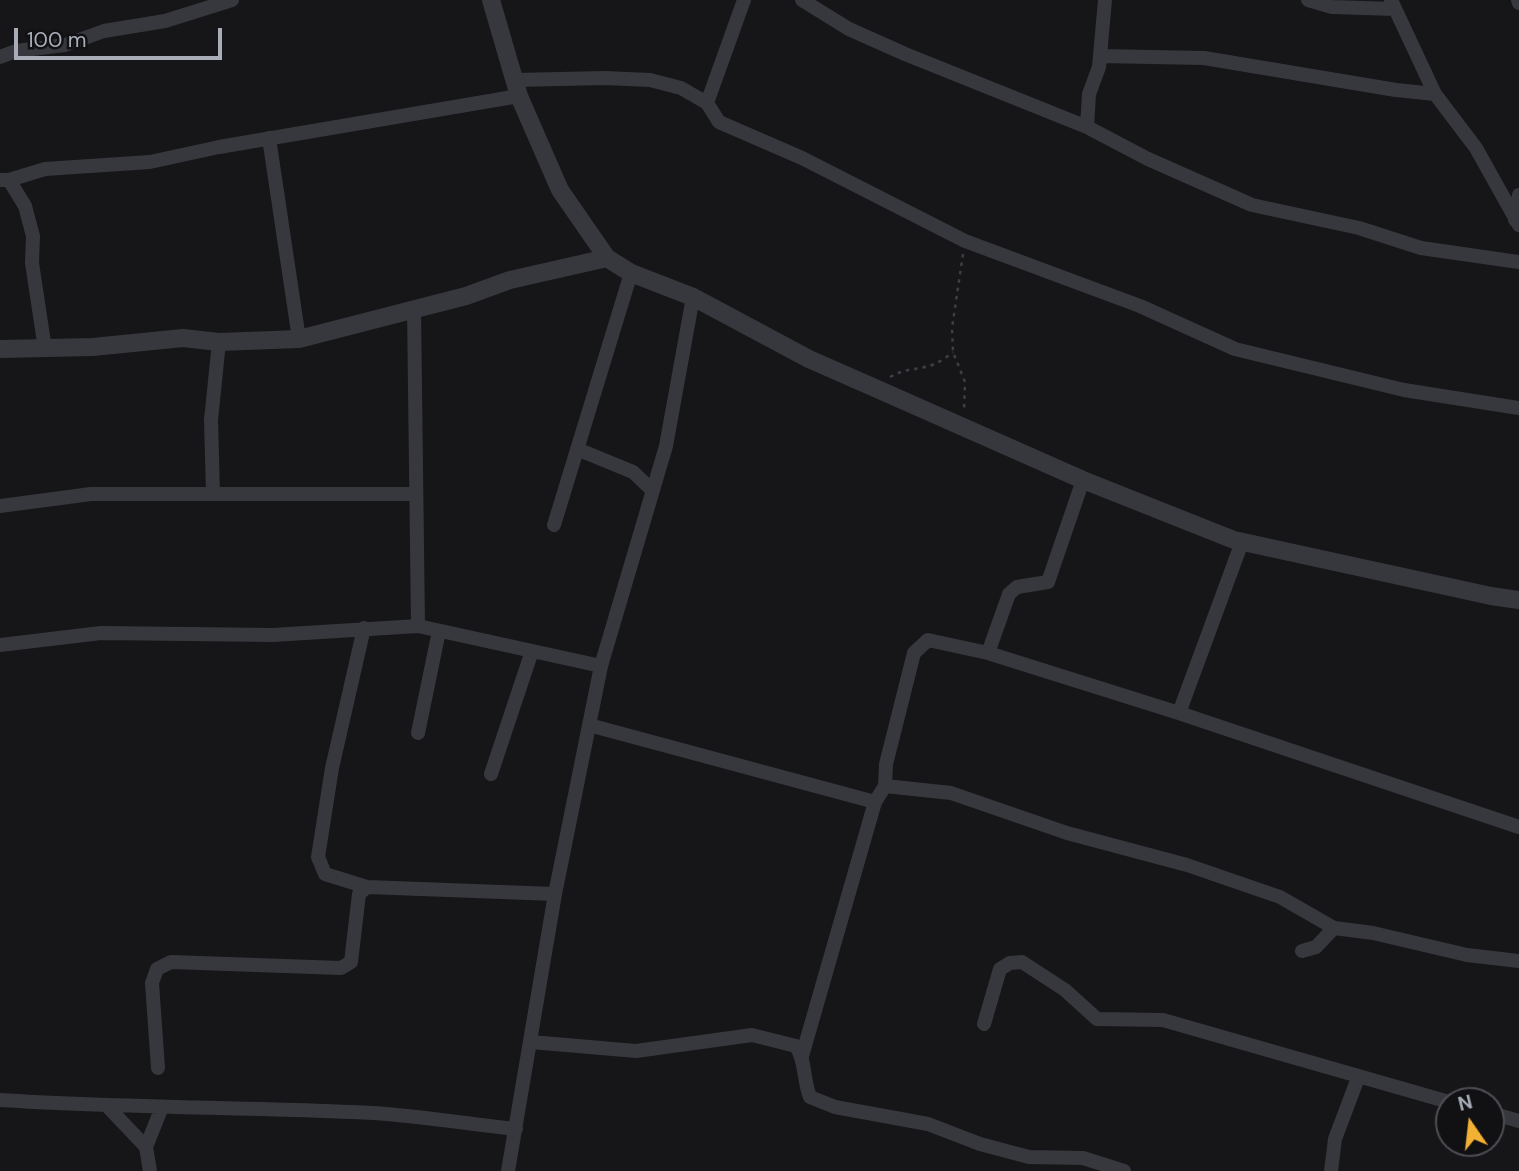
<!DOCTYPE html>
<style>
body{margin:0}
#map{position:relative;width:1519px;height:1171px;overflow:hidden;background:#161618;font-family:"DM Sans",sans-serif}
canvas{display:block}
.north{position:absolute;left:1435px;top:1087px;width:70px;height:70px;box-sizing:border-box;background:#111113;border:2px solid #4d4f55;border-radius:50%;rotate:346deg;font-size:19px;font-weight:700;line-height:28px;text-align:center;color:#a8adb8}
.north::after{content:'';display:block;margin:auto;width:24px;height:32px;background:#f2b134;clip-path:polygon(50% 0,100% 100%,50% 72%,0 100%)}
.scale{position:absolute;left:14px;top:28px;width:208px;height:32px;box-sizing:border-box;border:4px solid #a8adb8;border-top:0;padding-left:9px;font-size:21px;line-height:24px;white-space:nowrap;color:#a8adb8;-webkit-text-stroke:5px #111113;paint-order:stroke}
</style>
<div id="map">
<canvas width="1519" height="1171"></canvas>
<div class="north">N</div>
<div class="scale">100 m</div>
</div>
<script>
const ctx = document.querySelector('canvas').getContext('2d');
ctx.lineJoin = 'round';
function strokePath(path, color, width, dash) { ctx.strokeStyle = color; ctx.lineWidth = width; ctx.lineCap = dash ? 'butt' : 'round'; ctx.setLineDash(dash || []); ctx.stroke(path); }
strokePath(new Path2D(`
 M 963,254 L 952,328 L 953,352 L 965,382 L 964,412
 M 890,377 C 915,363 926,375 953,352`), '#3d3f44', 2.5, [3.5, 5]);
strokePath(new Path2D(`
 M 802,0 L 849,29 L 905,54 L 1087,127 L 1148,159 L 1252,205 L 1359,228 L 1421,248 L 1519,262
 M 1308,0 L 1332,7 L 1395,9
 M 1391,0 L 1435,94 L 1476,148 L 1519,225
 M 1518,0 L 1519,3
 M 1100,56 L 1204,58 L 1396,90 L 1435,94
 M 0,57 L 16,51 L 65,45 L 104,31 L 165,21 L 232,0
 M 515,80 L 605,78 L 650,80 L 681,88 L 707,103 L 719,122 L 802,158 L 965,241 L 1140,306 L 1235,349 L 1404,390 L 1519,408
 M 707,103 L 744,0
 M 1087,127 L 1089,94 L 1099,67 L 1105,0
 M 269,138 L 299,339
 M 0,180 L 9,180 L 25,206 L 33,236 L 32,263 L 45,349
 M 9,180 L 45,169 L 150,162 L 219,147 L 519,96
 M 1515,220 L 1519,195
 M 414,308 L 418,626
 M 577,449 L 633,472 L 652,490
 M 213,494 L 211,420 L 219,342
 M 0,506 L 91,494 L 416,494
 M 554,525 L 631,273
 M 1242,542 L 1179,713 L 1519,827
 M 364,628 L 332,768 L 318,857 L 325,874 L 367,887
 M 0,645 L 101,633 L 273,635 L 418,626 L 601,666
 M 988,653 L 1009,594 L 1017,587 L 1048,582 L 1083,480
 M 589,725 L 875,802 L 885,786 L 886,764 L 914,653 L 928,640 L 988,653 L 1179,713
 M 418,733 L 439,631
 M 491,774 L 532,651
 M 885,786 L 951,793 L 1067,833 L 1187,865 L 1280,897 L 1334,928 L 1373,933 L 1467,955 L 1519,961
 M 1302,951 L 1316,947 L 1334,928
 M 984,1024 L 1000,969 L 1010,963 L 1022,962 L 1065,990 L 1097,1019 L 1163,1020 L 1449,1102
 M 531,1042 L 636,1051 L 752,1035 L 796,1046 C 806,1061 803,1080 810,1097 L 835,1107 L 928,1124 L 980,1144 L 1029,1157 L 1083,1158 L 1124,1171
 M 802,1056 L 875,802
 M 158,1068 L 152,983 L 157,969 L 171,962 L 341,968 L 351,962 L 359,894 L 367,887 L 555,894
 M 0,1100 C 124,1108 248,1107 373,1113 C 420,1116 468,1124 516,1129
 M 108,1107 L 146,1147 L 150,1171
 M 1491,1113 L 1519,1121
 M 146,1147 L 162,1107
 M 508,1171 L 555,894 L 601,666 L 666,446 L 693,297
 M 1331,1171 L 1335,1139 L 1358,1078`), '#37383d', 14);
strokePath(new Path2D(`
 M 491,0 L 519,96 L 560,190 L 607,258 L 631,273 L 693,297 L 809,359 L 884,392 L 1083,480 L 1234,540 L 1491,596 L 1519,600
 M 0,349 L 93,347 L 183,338 L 219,342 L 299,339 L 466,296 L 510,280 L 607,258`), '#37383d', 18);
</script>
